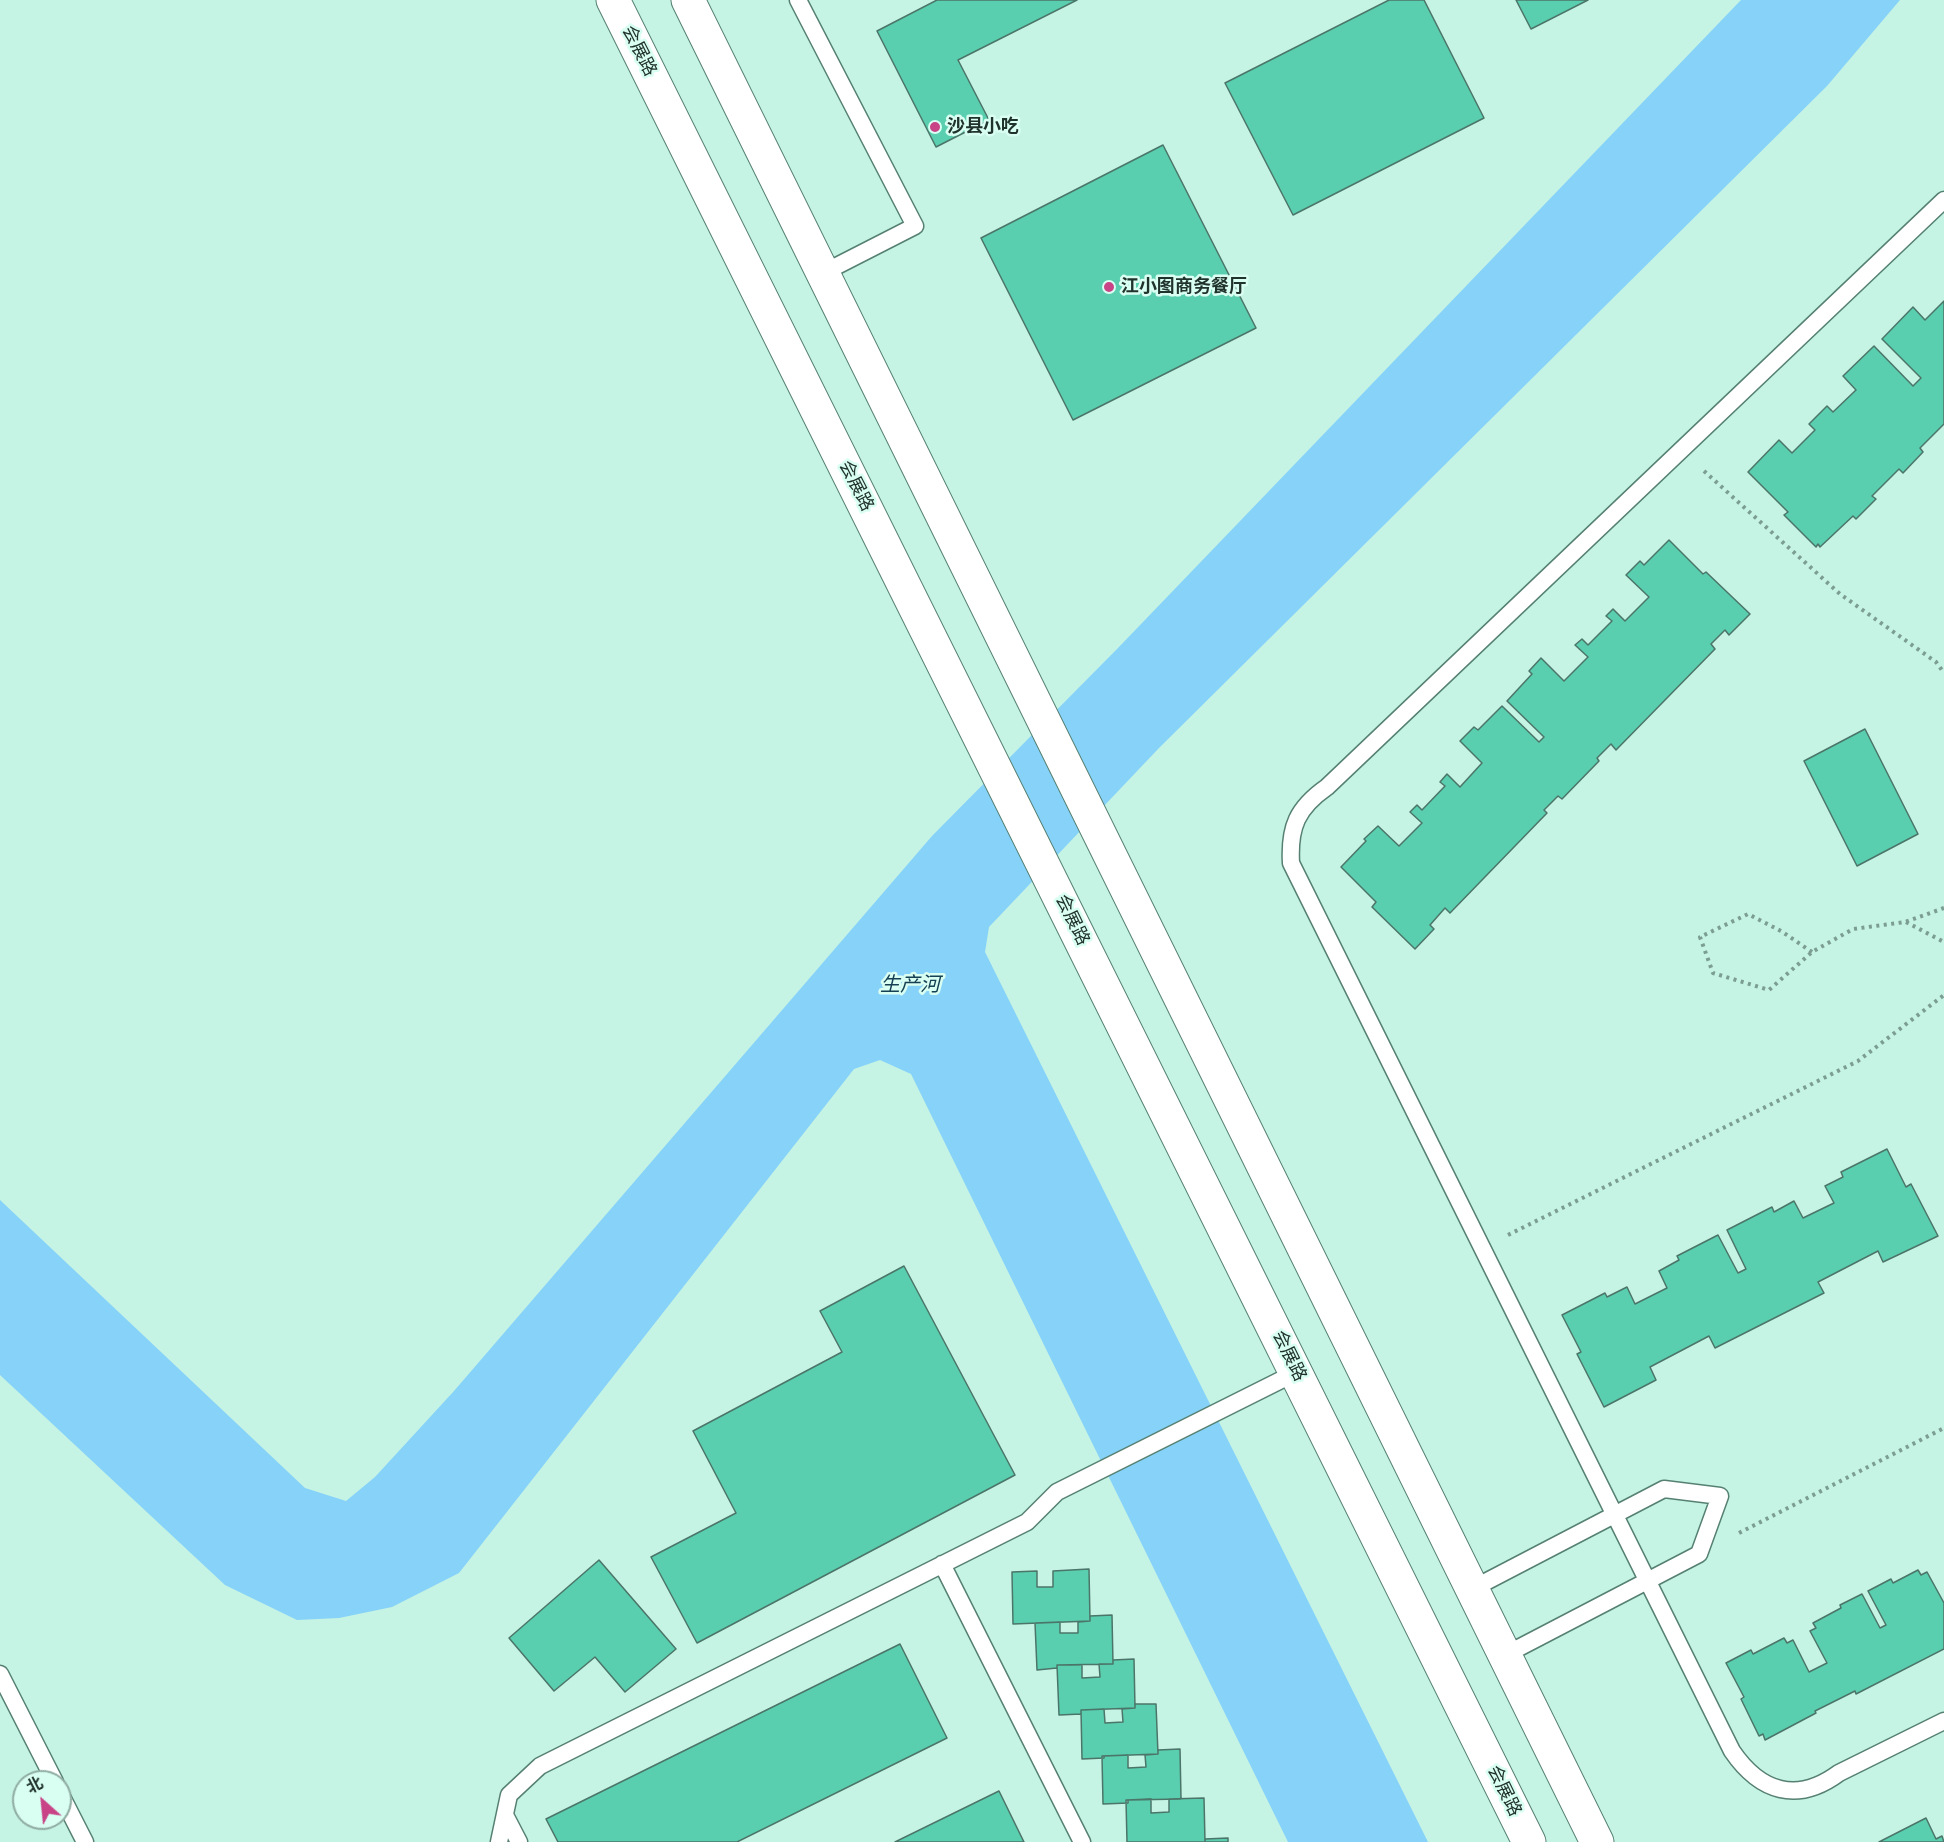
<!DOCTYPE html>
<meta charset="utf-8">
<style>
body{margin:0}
#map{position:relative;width:1944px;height:1842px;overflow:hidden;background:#c5f3e4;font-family:"Fira Sans","Noto Sans SC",sans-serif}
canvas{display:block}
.north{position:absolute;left:12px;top:1770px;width:60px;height:60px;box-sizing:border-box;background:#d9fef2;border:2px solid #8faca3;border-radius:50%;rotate:333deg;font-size:16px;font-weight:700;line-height:24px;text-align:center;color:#20322c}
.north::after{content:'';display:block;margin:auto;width:21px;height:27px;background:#c84487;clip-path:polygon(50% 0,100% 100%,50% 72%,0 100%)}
</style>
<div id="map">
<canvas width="1944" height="1842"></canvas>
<div class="north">北</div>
</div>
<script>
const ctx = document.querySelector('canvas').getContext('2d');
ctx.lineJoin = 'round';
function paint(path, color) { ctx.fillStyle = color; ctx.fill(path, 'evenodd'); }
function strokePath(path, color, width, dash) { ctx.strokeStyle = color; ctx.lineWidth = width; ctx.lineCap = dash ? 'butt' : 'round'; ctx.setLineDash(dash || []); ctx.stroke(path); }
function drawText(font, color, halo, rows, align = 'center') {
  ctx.font = font + ' "Fira Sans","Noto Sans SC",sans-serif'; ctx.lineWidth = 5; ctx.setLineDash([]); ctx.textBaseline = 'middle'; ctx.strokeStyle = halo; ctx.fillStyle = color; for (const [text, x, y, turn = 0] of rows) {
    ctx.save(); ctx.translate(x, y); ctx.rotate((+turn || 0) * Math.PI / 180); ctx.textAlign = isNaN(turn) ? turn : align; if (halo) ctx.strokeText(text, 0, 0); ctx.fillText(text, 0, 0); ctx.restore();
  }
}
paint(new Path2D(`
 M 1741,0 L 1900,0 L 1827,86 L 1159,748 L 989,927 L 985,952 L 1428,1842 L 1288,1842 L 911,1074 L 880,1060 L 854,1069 L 459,1573 L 392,1607 L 339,1618 L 297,1620 L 225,1585 L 0,1375 L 0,1200 L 305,1488 L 346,1501 L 375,1477 L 454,1391 L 932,836 L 1118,648 Z`), '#86d2f9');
const building = new Path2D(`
 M 937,0 L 1077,0 L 958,60 L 989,120 L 936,147 L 877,31 Z
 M 1389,0 L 1424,0 L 1484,118 L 1293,215 L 1225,83 Z
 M 1516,0 L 1588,0 L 1531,29 Z
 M 1163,145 L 1256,328 L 1073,420 L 981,238 Z
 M 1944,301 L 1944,424 L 1920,448 L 1923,452 L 1903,473 L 1899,469 L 1872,496 L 1876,499 L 1856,519 L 1853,516 L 1820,547 L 1818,544 L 1816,547 L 1784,515 L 1788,512 L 1748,472 L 1779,440 L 1792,453 L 1815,430 L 1809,424 L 1827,406 L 1833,412 L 1856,390 L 1843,376 L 1874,346 L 1913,386 L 1921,378 L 1882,339 L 1913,307 L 1925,320 Z
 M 1669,540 L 1703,574 L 1706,572 L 1750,614 L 1729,635 L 1725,630 L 1711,644 L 1715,649 L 1616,750 L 1611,744 L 1597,758 L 1599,761 L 1562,799 L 1558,796 L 1544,810 L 1547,813 L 1450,913 L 1445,908 L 1430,925 L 1434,929 L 1415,949 L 1372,907 L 1376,902 L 1341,867 L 1366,841 L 1364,839 L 1378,826 L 1399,846 L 1422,823 L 1410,812 L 1417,805 L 1422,810 L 1445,786 L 1440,782 L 1447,774 L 1460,787 L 1482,763 L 1460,741 L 1474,727 L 1478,730 L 1502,706 L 1539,742 L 1544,737 L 1507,701 L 1532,674 L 1529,671 L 1541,658 L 1564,681 L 1588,657 L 1575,645 L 1582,639 L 1588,645 L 1612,621 L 1606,616 L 1613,609 L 1625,621 L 1649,597 L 1626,575 L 1640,561 L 1644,565 Z
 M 1865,729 L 1918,834 L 1857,866 L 1804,761 Z
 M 1887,1149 L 1906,1187 L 1911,1184 L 1938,1236 L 1883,1262 L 1878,1251 L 1818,1282 L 1824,1293 L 1715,1348 L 1709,1336 L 1650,1367 L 1656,1380 L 1604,1407 L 1577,1354 L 1581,1352 L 1562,1315 L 1605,1293 L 1607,1297 L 1627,1287 L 1635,1304 L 1667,1288 L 1659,1271 L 1679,1260 L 1677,1256 L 1718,1235 L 1738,1273 L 1746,1269 L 1727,1230 L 1772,1207 L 1774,1212 L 1794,1201 L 1803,1218 L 1834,1203 L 1825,1186 L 1843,1177 L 1841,1172 Z
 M 904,1266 L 1015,1475 L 697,1643 L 651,1557 L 736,1513 L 693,1431 L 842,1352 L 820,1311 Z
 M 599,1560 L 676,1649 L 625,1692 L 595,1657 L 554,1691 L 509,1638 Z
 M 1089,1569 L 1090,1621 L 1013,1624 L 1012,1572 L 1037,1571 L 1037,1587 L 1053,1587 L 1053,1571 Z
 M 1918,1570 L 1921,1575 L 1927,1572 L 1944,1603 L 1944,1649 L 1856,1694 L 1855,1691 L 1815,1711 L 1816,1713 L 1765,1740 L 1763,1734 L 1759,1736 L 1741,1699 L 1744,1697 L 1726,1663 L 1751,1650 L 1753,1654 L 1784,1638 L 1787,1643 L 1793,1640 L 1809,1672 L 1827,1663 L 1810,1631 L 1816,1628 L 1813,1623 L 1841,1608 L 1840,1605 L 1862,1594 L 1880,1628 L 1886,1625 L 1868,1591 L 1891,1579 L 1893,1583 Z
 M 1112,1615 L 1113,1664 L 1057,1665 L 1057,1668 L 1037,1670 L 1035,1623 L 1060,1622 L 1060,1633 L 1078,1633 L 1078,1622 L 1090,1621 L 1090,1616 Z
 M 900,1644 L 947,1738 L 737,1842 L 558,1842 L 546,1819 Z
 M 1134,1659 L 1135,1708 L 1081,1710 L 1081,1714 L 1059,1715 L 1057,1665 L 1082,1665 L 1082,1678 L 1100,1677 L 1099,1664 L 1113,1664 L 1113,1660 Z
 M 1135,1704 L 1156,1704 L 1158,1754 L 1104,1756 L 1104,1758 L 1082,1759 L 1081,1710 L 1104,1709 L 1105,1723 L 1123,1722 L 1122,1709 L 1135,1708 Z
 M 1180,1749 L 1181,1799 L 1128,1800 L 1128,1803 L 1103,1804 L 1102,1756 L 1128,1755 L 1128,1768 L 1146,1767 L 1145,1755 L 1158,1754 L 1158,1750 Z
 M 999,1791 L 1024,1842 L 895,1842 Z
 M 1204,1798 L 1205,1842 L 1127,1842 L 1126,1800 L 1151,1799 L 1151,1813 L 1169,1812 L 1169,1799 Z
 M 1926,1818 L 1936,1839 L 1942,1836 L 1944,1842 L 1879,1842 Z
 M 1228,1838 L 1228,1842 L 1205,1842 L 1205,1839 Z`);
paint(building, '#59cfaf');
strokePath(building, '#4b7568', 1.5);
const service = new Path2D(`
 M 798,0 L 915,226 L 823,273
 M 1944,200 L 1327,787 C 1297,808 1289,827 1291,863 L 1732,1751 C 1760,1792 1797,1804 1839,1773 L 1944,1721
 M 942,1564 L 1082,1842
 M 1472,1589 L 1664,1489 L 1720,1496 L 1699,1554 L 1505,1655
 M 0,1674 L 55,1782
 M 60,1793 L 85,1842
 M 505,1815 L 519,1842
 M 499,1842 L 509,1795 L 540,1766 L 1027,1522 L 1057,1492 L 1297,1372`);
const tertiary = new Path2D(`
 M 613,0 L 1529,1842
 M 688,0 L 1597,1842`);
strokePath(service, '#558072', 19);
strokePath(tertiary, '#558072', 35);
strokePath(new Path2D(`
 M 1704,471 L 1840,594 L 1936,662 L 1944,673
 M 1906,922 L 1944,942
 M 1812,952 L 1781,931 L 1748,914 L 1700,937 L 1713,973 L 1769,990 L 1812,952 L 1853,929 L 1905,922 L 1944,908
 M 1508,1235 L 1858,1061 L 1944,995
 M 1739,1533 L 1944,1428`), '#7b9d92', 4, [3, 4.5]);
strokePath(service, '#fff', 16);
strokePath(tertiary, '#fff', 33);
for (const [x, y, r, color] of [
 [935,127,6,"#c84487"],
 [1109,287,6,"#c84487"]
]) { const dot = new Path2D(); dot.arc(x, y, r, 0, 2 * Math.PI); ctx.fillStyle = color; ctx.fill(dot); strokePath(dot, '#d9fef2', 2); }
drawText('18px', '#20322c', '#d9fef2', [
 ["会展路",639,51,63],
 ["会展路",856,486,63],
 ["会展路",1072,920,64],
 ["会展路",1289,1356,64],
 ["会展路",1504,1791,64]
]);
drawText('bold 18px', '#20322c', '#d9fef2', [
 ["沙县小吃",947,127],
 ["江小图商务餐厅",1121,287]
], 'left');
drawText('italic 20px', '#154054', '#d9fef2', [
 ["生产河",910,985]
]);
</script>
